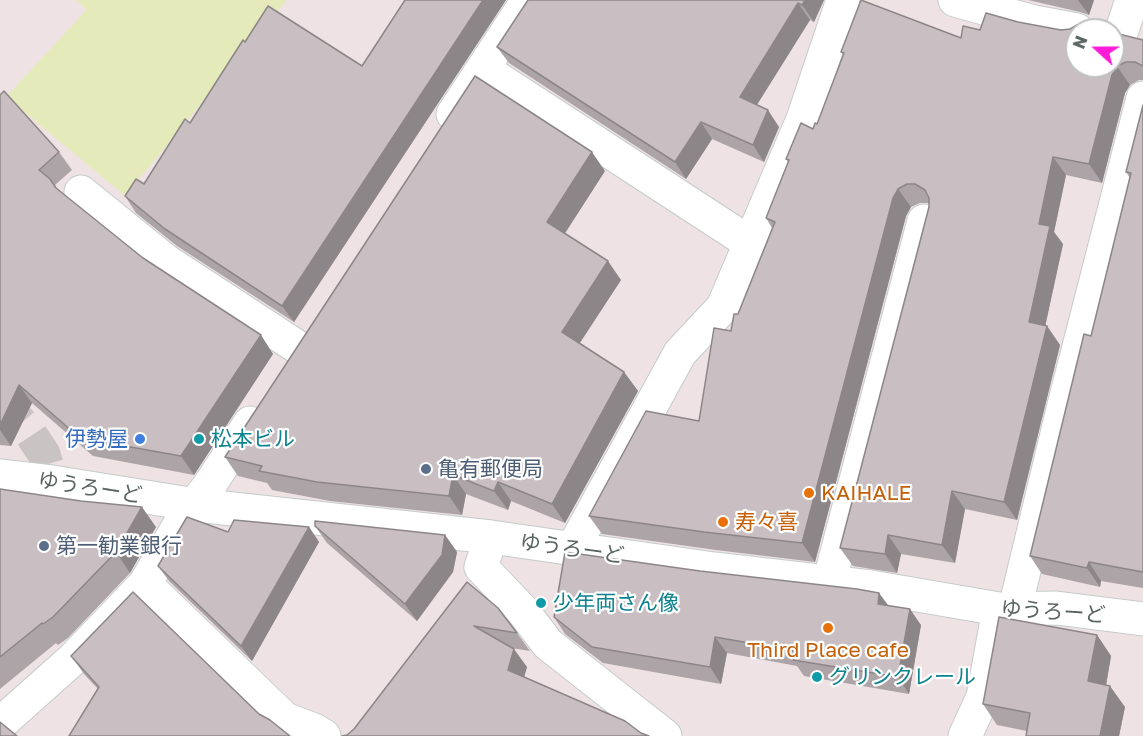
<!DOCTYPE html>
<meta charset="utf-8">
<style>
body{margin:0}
#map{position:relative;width:1143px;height:736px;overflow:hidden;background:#efe2e4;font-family:"Golos Text",sans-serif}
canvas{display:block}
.north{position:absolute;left:1065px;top:18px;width:60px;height:60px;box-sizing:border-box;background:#fff;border:2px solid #bdc1c0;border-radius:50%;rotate:291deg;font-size:16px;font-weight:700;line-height:24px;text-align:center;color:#5a6561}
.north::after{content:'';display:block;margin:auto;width:21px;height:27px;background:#fc1bd6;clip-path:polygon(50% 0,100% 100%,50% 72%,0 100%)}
</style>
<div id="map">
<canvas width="1143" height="736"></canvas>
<div class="north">N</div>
</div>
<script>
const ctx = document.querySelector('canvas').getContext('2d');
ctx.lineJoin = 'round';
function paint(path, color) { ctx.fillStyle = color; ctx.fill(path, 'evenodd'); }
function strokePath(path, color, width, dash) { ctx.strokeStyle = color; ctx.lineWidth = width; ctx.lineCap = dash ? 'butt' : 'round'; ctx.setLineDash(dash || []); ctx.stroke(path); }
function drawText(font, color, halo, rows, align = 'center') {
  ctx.font = font + ' "Golos Text","Noto Sans JP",sans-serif'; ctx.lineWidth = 4.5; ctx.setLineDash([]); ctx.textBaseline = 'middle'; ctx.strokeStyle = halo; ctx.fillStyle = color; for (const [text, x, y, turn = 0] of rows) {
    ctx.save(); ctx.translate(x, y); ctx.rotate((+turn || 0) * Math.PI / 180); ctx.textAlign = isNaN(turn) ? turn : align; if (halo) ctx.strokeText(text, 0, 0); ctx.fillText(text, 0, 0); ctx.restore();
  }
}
paint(new Path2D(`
 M 76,0 L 287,0 L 125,196 L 6,97 L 86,10 Z`), '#e5eabb');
strokePath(new Path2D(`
 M 0,398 L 30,433 L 44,454 L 52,482`), '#cac3c3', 33, [33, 16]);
const minor = new Path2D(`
 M 955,0 L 1034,22 L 1077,30
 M 1119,39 L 1132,0
 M 483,69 L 750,243
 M 453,114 L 528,0
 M 81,192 L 166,261 L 299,348
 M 0,476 L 52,482 L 196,505 L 491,537 L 714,569 L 871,587 L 999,609 L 1056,608 L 1143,619
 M 491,537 L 481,567 L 522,610 L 548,644 L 665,736
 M 572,550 L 680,353 L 723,307 L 803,119 L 843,0
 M 829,583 L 924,221
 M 145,584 L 285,719 L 314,730 L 324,736
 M 1015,608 L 1064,405 L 1143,98
 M 0,724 L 74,658 L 145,584 L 181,522 L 209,486 L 250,423
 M 965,736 L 983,697 L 999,609`);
strokePath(minor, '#c4ccca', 35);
strokePath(minor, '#fff', 33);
paint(new Path2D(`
 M 404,0 L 506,0 L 294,322 L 177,246 L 136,213 L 125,196 L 144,184 L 190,123 L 245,42 L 362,66 L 405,1 Z
 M 824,0 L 814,22 L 810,20 L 757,105 L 779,127 L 764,162 L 712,139 L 686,179 L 509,63 L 497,47 Z
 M 1028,0 L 1094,0 L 1089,15 L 1080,12 Z
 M 961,38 L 1077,66 L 1143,40 L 1143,80 L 1139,80 L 1130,85 L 1125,93 L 1102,183 L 1066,175 L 1054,232 L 1063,244 L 1045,326 L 1047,326 L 1060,345 L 1017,520 L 965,509 L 955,563 L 901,554 L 897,573 L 853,566 L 840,548 L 929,207 L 929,203 L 920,203 L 911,207 L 906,216 L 815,562 L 716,550 L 602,534 L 589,516 L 699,421 L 731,331 L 772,228 L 766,218 L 788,162 L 786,159 L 817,124 L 844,55 L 841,52 Z
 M 0,95 L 59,152 L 72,170 L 55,185 L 58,190 L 143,258 L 273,354 L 194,475 L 93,456 L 32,403 L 11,446 L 0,445 Z
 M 1143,105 L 1143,588 L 1101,581 L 1100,587 L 1042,574 L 1030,556 L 1091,336 L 1130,178 L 1126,172 Z
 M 605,171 L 565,233 L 621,280 L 580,343 L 624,372 L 638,391 L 565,523 L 511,501 L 508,510 L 466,494 L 462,515 L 330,501 L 272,490 L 267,483 L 238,476 L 225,457 Z
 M 0,489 L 156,527 L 130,573 L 68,638 L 58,645 L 56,643 L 0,689 Z
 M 315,526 L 445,535 L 457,552 L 453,572 L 417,621 L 327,543 Z
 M 309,527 L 319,542 L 252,661 L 169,581 L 158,566 L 228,532 Z
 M 467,582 L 517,633 L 530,651 L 511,648 L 527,667 L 524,677 L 641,733 L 347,735 L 354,729 Z
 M 888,606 L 921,625 L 909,694 L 804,676 L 797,666 L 727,653 L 721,684 L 603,663 L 565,634 L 554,617 Z
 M 1097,635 L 1111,656 L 1106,685 L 1125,707 L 1119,736 L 1026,736 L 1027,731 L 997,725 L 983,704 Z
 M 71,656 L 259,714 L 98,689 L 84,674 Z`), '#ada4a7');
paint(new Path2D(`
 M 483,0 L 506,0 L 294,322 L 282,306 Z
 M 805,0 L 824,0 L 814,22 L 802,5 Z
 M 1078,0 L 1094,0 L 1089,15 Z
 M 798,3 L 810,20 L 751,114 L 740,97 Z
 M 1117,66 L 1130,85 L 1125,93 L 1102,183 L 1089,164 L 1112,75 Z
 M 768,110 L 779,127 L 764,162 L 753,145 Z
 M 701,122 L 712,139 L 686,179 L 675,162 Z
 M 592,152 L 605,171 L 560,241 L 547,222 Z
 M 1053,157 L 1066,175 L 1054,232 L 1063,244 L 1042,341 L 1029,322 L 1039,224 Z
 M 898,189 L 911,207 L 906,216 L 815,562 L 802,543 L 893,198 Z
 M 608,261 L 621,280 L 575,350 L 562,332 Z
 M 1047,326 L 1060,345 L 1017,520 L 1004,502 Z
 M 261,335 L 273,354 L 194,475 L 181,456 Z
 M 624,372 L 638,391 L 565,523 L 552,504 Z
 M 19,385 L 32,403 L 11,446 L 0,430 L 0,425 Z
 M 453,475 L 466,494 L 462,515 L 449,496 Z
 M 498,482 L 511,501 L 508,510 L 494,491 Z
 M 952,491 L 965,509 L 955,563 L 942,545 Z
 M 142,507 L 156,527 L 130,573 L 116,552 Z
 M 309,527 L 319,542 L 252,661 L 241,646 Z
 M 445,535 L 457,552 L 453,572 L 417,621 L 405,604 Z
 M 888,535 L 901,554 L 897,573 L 885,554 Z
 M 1089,562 L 1101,581 L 1100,587 L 1087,568 Z
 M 879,593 L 891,609 L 878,604 Z
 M 910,609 L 921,625 L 909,694 L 898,677 Z
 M 1097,635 L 1111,656 L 1103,703 L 1088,681 Z
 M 715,637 L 727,653 L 721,684 L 710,667 Z
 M 514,649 L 527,667 L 521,688 L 508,670 Z
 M 1110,686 L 1125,707 L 1119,736 L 1100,736 Z`), '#8d8688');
const building = new Path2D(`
 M 405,0 L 483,0 L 282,306 L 165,229 L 125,196 L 136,179 L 144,184 L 185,119 L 190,123 L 243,40 L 245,42 L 268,6 L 362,66 Z
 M 528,0 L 805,0 L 802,5 L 798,3 L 740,97 L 768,110 L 753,145 L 701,122 L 675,162 L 497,47 Z
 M 861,0 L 961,38 L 963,26 L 980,30 L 986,13 L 1018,22 L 1061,30 L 1070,29 L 1077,25 L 1089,28 L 1091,30 L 1077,30 L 1077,66 L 1113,66 L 1113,37 L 1119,34 L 1143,40 L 1143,66 L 1135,62 L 1126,62 L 1117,66 L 1112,75 L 1089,164 L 1053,157 L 1039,224 L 1050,226 L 1029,322 L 1047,326 L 1004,502 L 952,491 L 942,545 L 888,535 L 885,554 L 840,548 L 929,207 L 929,198 L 925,190 L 915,184 L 907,184 L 898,189 L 893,198 L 802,543 L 704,532 L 589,516 L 646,411 L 699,421 L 714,328 L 731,331 L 734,314 L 738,314 L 775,222 L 766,218 L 789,160 L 786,159 L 801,123 L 813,129 L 815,123 L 817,124 L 844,53 L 841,52 Z
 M 475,76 L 592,152 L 547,222 L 608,261 L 562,332 L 624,372 L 552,504 L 498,482 L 494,491 L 453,475 L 449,496 L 317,482 L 259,471 L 262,466 L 225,457 Z
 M 4,91 L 59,152 L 39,170 L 50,179 L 56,188 L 143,258 L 261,335 L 181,456 L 80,438 L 19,385 L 0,425 L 0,95 Z
 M 1143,105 L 1143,572 L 1089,562 L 1087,568 L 1030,556 L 1084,334 L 1091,336 L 1131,173 L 1126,172 Z
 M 0,489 L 81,501 L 142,507 L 116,552 L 53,617 L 43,624 L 42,623 L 0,657 Z
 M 187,517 L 228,532 L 234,520 L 309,527 L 241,646 L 158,566 Z
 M 315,521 L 445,535 L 442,555 L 405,604 L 315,526 Z
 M 565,552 L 700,571 L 857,589 L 879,593 L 878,604 L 910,609 L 898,677 L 793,660 L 795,651 L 715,637 L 710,667 L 592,647 L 554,617 Z
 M 467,582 L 498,608 L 517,633 L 474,626 L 514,649 L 508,670 L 625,721 L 641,733 L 649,736 L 342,736 L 347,735 L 354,729 Z
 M 133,592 L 259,714 L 270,720 L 290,736 L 69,736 L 99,687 L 71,656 Z
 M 999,617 L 1097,635 L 1088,681 L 1110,686 L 1100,736 L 1026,736 L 1030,713 L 983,704 Z
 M 0,722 L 17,736 L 0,736 Z`);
paint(building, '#c9bfc2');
strokePath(building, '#8d8688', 1.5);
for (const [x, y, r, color] of [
 [140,439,6,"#3f7fe0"],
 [199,439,6,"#0f9aa8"],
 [426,469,6,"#5c6f8a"],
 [809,493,6,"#e8710a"],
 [723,522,6,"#e8710a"],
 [44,546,6,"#5c6f8a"],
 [541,603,6,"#0f9aa8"],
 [828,628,6,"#e8710a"],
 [817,677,6,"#0f9aa8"]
]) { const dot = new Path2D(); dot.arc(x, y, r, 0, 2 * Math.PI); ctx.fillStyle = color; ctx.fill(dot); strokePath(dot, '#fff', 2); }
drawText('21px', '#366cbe', '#fff', [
 ["伊勢屋",128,439]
], 'right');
drawText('21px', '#0d838f', '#fff', [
 ["松本ビル",211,439],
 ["少年両さん像",553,603],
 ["グリンクレール",829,677]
], 'left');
drawText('21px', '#4e5e75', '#fff', [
 ["亀有郵便局",438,469],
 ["第一勧業銀行",56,546]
], 'left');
drawText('21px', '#5a6561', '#fff', [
 ["ゆうろーど",90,488,9],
 ["ゆうろーど",572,549,8],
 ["ゆうろーど",1053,612,4]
]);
drawText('21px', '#c56008', '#fff', [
 ["KAIHALE",821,493],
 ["寿々喜",735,522],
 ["Third Place cafe",828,650,"center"]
], 'left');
</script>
